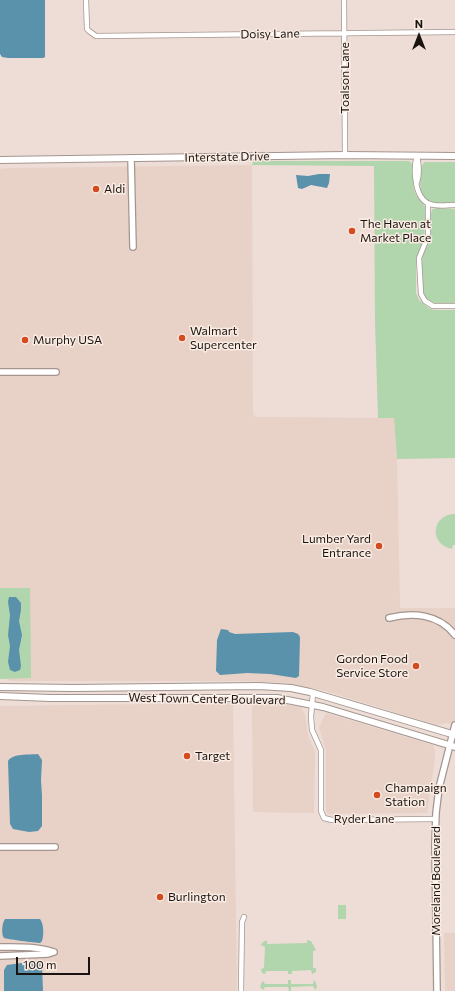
<!DOCTYPE html>
<style>
body{margin:0}
#map{position:relative;width:455px;height:991px;overflow:hidden;background:#edddd6;font-family:Commissioner,sans-serif}
canvas{display:block}
.north{position:absolute;left:399px;top:16px;width:40px;height:40px;-webkit-text-stroke:3px #faebe3;paint-order:stroke;rotate:0deg;font-size:11px;font-weight:700;line-height:16px;text-align:center;color:#191411}
.north::after{content:'';display:block;margin:auto;width:14px;height:18px;background:#191411;clip-path:polygon(50% 0,100% 100%,50% 72%,0 100%)}
.scale{position:absolute;left:16px;top:957px;width:74px;height:18px;box-sizing:border-box;border:2px solid #191411;border-top:0;padding-left:5px;font-size:12px;line-height:14px;white-space:nowrap;color:#191411;-webkit-text-stroke:3px #faebe3;paint-order:stroke}
</style>
<div id="map">
<canvas width="455" height="991"></canvas>
<div class="north">N</div>
<div class="scale">100 m</div>
</div>
<script>
const ctx = document.querySelector('canvas').getContext('2d');
ctx.lineJoin = 'round';
function paint(path, color) { ctx.fillStyle = color; ctx.fill(path, 'evenodd'); }
function strokePath(path, color, width, dash) { ctx.strokeStyle = color; ctx.lineWidth = width; ctx.lineCap = dash ? 'butt' : 'round'; ctx.setLineDash(dash || []); ctx.stroke(path); }
function drawText(font, color, halo, rows, align = 'center') {
  ctx.font = font + ' Commissioner,sans-serif'; ctx.lineWidth = 3; ctx.setLineDash([]); ctx.textBaseline = 'middle'; ctx.strokeStyle = halo; ctx.fillStyle = color; for (const [text, x, y, turn = 0] of rows) {
    ctx.save(); ctx.translate(x, y); ctx.rotate((+turn || 0) * Math.PI / 180); ctx.textAlign = isNaN(turn) ? turn : align; if (halo) ctx.strokeText(text, 0, 0); ctx.fillText(text, 0, 0); ctx.restore();
  }
}
paint(new Path2D(`
 M 252,165 L 253,414 L 256,417 L 263,417 L 394,418 L 397,459 L 400,608 L 455,608 L 455,726 L 447,723 L 437,725 L 322,690 L 284,683 L 247,681 L 10,681 L 1,674 L 0,670 L 0,169 L 11,168 Z
 M 252,701 L 275,702 L 301,707 L 305,715 L 308,736 L 314,749 L 315,755 L 314,813 L 253,812 Z
 M 233,703 L 237,991 L 0,991 L 0,706 Z
 M 326,713 L 433,745 L 435,750 L 435,759 L 427,813 L 327,814 L 326,810 L 326,751 L 319,727 Z
 M 444,933 L 455,933 L 455,991 L 445,991 Z`), '#e8d1c6');
paint(new Path2D(`
 M 257,161 L 409,161 L 412,164 C 414,173 412,183 415,193 C 418,200 424,203 426,209 L 424,239 L 416,258 L 416,293 L 419,300 L 429,308 L 434,310 L 455,310 L 455,458 L 397,459 L 394,418 L 378,418 L 375,321 L 374,166 L 252,165 L 253,162 Z
 M 425,162 L 455,162 L 455,203 C 447,203 437,205 429,201 C 427,200 424,197 422,195 C 419,188 419,165 425,162 Z
 M 438,208 L 455,209 L 455,303 C 431,304 422,305 422,277 C 422,270 421,263 423,256 C 424,250 429,245 430,239 C 432,230 427,216 433,209 Z
 M 455,514 L 455,545 L 453,545 L 452,549 C 428,544 432,514 455,514 Z
 M 0,588 L 30,588 L 31,678 L 0,679 Z
 M 338,905 L 346,905 L 346,919 L 338,919 Z
 M 267,940 L 267,944 L 307,943 L 307,940 L 311,941 L 316,950 L 313,951 L 313,968 L 316,968 L 316,972 L 312,974 L 311,970 L 292,971 L 292,974 L 288,974 L 288,971 L 266,971 L 265,974 L 262,973 L 261,969 L 264,968 L 265,947 L 261,945 L 262,943 Z
 M 288,980 L 291,980 L 291,984 L 313,984 L 314,980 L 316,983 L 317,987 L 315,990 L 313,986 L 291,987 L 291,991 L 289,991 L 288,987 L 265,987 L 263,990 L 260,987 L 262,982 L 263,981 L 265,984 L 288,984 Z`), '#b1d5ad');
paint(new Path2D(`
 M 0,0 L 45,0 L 45,57 L 43,58 L 8,58 L 2,57 L 0,54 Z
 M 319,174 L 330,174 L 329,183 L 327,188 L 311,185 L 302,189 L 298,188 L 296,175 L 308,176 Z
 M 9,597 L 16,597 L 21,603 L 21,610 L 19,621 L 22,635 L 19,650 L 21,666 L 20,670 L 15,672 L 10,670 L 8,662 L 10,646 L 8,635 L 10,615 L 8,602 Z
 M 221,629 L 228,630 L 229,632 L 235,634 L 293,632 L 298,634 L 300,637 L 299,676 L 296,678 L 270,674 L 247,673 L 220,675 L 216,671 L 217,640 Z
 M 38,754 L 42,760 L 41,780 L 42,796 L 42,826 L 38,831 L 29,832 L 13,829 L 10,824 L 8,761 C 13,753 29,755 38,754 Z
 M 5,919 L 40,919 C 44,924 44,935 42,941 C 41,942 41,943 39,943 C 37,943 6,939 4,938 C 1,934 2,923 5,919 Z
 M 36,961 L 41,962 L 42,965 L 43,991 L 4,991 L 4,970 L 7,965 Z`), '#5a91ab');
const minor = new Path2D(`
 M 86,0 L 87,29 L 89,31 L 96,36 L 455,32
 M 344,0 L 345,155
 M 417,156 C 413,168 414,199 430,204 C 437,207 447,205 455,205
 M 417,182 C 420,173 419,165 417,156
 M 428,204 L 428,236 L 419,258 L 421,294 L 425,301 L 433,306 L 455,306
 M 313,693 L 311,717 L 312,730 L 321,750 L 321,811 L 324,818 L 332,820 L 436,819
 M 241,991 L 242,922 L 244,917`);
const tertiary = new Path2D(`
 M 131,158 L 133,247
 M 0,372 L 56,372
 M 389,618 C 413,612 439,614 455,635
 M 0,847 L 55,847
 M 0,947 C 18,947 36,946 54,952
 M 0,956 L 48,954 L 54,952
 M 437,991 L 435,845 L 436,813 L 439,788 L 455,725`);
const secondary = new Path2D(`
 M 0,160 L 345,155 L 455,156
 M 0,687 L 73,688 L 259,686 L 291,688 L 310,692 L 455,735
 M 0,696 L 50,698 L 277,698 L 323,707 L 455,747`);
strokePath(minor, '#a4968f', 6);
strokePath(tertiary, '#a4968f', 8);
strokePath(secondary, '#a4968f', 8);
strokePath(minor, '#fff', 4.5);
strokePath(tertiary, '#fff', 5.5);
strokePath(secondary, '#fff', 6);
for (const [x, y, r, color] of [
 [96,189,4,"#d34b1f"],
 [352,231,4,"#d34b1f"],
 [182,338,4,"#d34b1f"],
 [25,340,4,"#d34b1f"],
 [379,546,4,"#d34b1f"],
 [416,666,4,"#d34b1f"],
 [187,756,4,"#d34b1f"],
 [377,795,4,"#d34b1f"],
 [160,897,4,"#d34b1f"]
]) { const dot = new Path2D(); dot.arc(x, y, r, 0, 2 * Math.PI); ctx.fillStyle = color; ctx.fill(dot); strokePath(dot, '#faebe3', 1.5); }
drawText('12px', '#191411', '#faebe3', [
 ["Doisy Lane",270,34,-1],
 ["Toalson Lane",345,78,-90],
 ["Interstate Drive",227,157,-1],
 ["West Town Center Boulevard",207,699,1],
 ["Ryder Lane",364,819],
 ["Moreland Boulevard",436,881,-90]
]);
drawText('12px', '#191411', '#faebe3', [
 ["Aldi",104,189],
 ["The Haven at",360,224],
 ["Market Place",360,238],
 ["Walmart",190,331],
 ["Supercenter",190,345],
 ["Murphy USA",33,340],
 ["Lumber Yard",371,539,"right"],
 ["Entrance",371,553,"right"],
 ["Gordon Food",408,659,"right"],
 ["Service Store",408,673,"right"],
 ["Target",195,756],
 ["Champaign",385,788],
 ["Station",385,802],
 ["Burlington",168,897]
], 'left');
</script>
